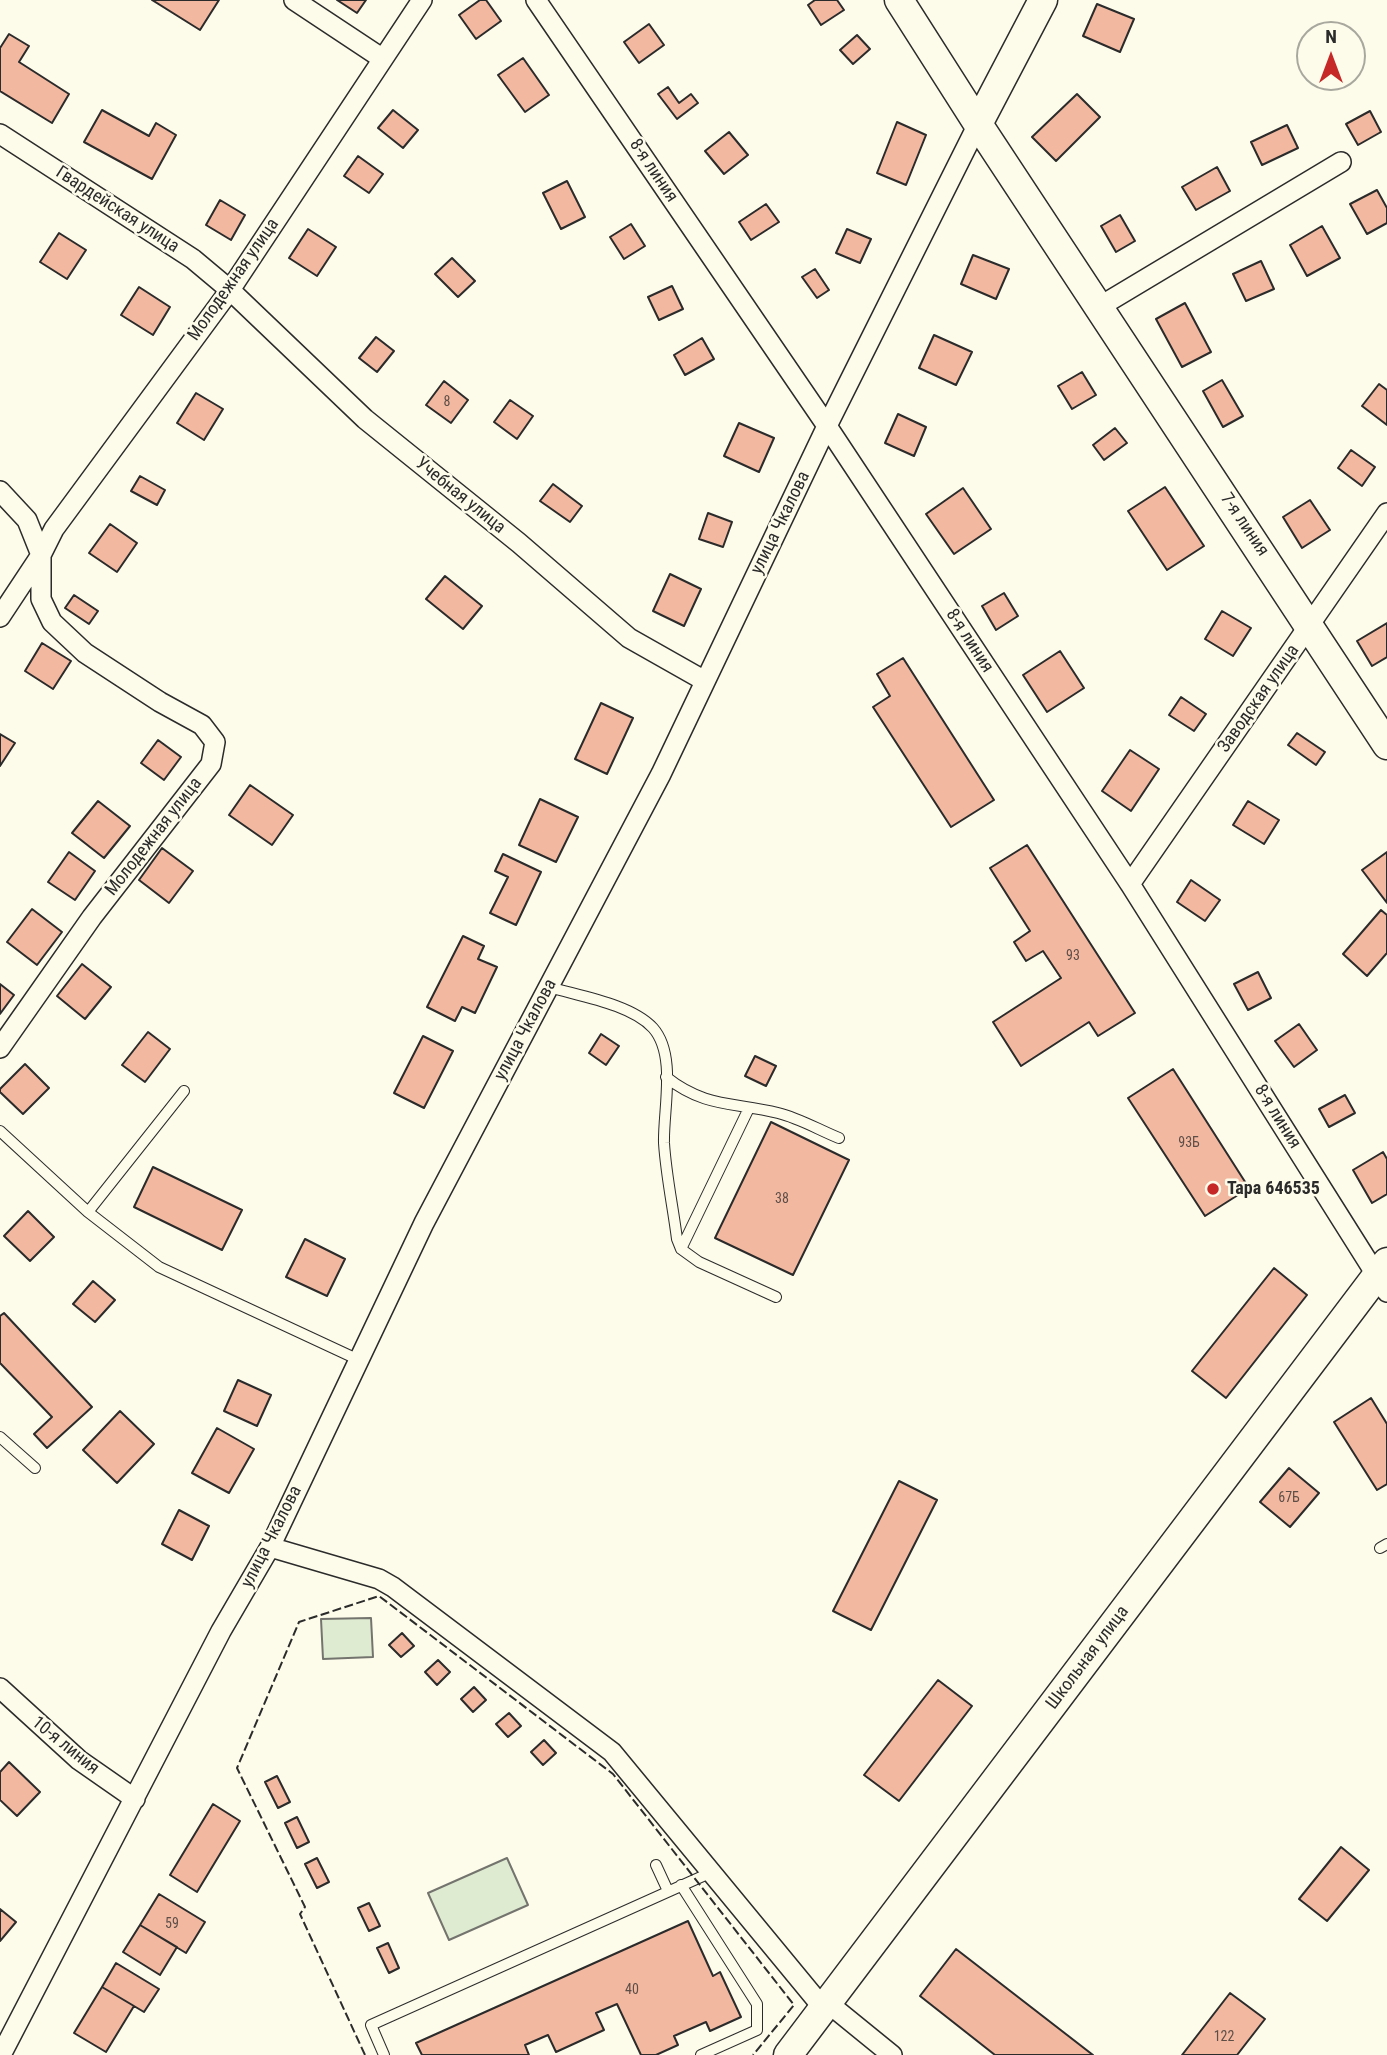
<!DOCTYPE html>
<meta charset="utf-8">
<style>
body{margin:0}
#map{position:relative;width:1387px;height:2055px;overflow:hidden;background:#fdfbea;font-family:"Roboto Condensed",sans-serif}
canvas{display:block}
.north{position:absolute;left:1296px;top:21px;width:70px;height:70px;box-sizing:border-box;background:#fdfbea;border:2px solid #a9a89e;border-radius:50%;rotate:0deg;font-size:19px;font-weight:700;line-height:28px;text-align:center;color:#2b2b2b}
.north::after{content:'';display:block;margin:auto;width:24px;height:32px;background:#c62828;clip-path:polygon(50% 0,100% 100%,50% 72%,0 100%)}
</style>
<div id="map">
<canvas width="1387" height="2055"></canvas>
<div class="north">N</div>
</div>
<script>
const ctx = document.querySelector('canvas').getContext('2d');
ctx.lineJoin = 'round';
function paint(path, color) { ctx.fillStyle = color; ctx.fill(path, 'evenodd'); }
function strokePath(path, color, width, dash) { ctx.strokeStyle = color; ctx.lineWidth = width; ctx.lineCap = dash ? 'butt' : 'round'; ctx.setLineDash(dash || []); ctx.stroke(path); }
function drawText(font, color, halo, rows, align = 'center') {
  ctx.font = font + ' "Roboto Condensed",sans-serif'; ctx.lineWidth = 5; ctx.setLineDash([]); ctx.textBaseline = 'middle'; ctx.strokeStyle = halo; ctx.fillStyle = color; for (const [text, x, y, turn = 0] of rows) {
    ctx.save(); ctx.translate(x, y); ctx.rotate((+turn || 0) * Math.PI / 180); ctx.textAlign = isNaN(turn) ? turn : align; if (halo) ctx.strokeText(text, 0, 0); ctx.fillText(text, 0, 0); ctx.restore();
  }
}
const green = new Path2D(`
 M 371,1618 L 373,1657 L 323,1659 L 321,1619 Z
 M 507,1858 L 528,1905 L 449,1940 L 428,1893 Z`);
paint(green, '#deebd1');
strokePath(green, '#74746e', 2);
const building = new Path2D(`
 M 152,0 L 219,0 L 200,30 Z
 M 337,0 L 366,0 L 357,13 Z
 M 480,0 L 486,0 L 501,21 L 476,39 L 459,15 Z
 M 815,0 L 837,0 L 844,10 L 821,25 L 808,5 Z
 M 1097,4 L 1134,19 L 1120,52 L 1083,36 Z
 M 649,24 L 664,45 L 639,63 L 624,42 Z
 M 9,34 L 29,46 L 19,62 L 69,94 L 52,123 L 0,91 L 0,48 Z
 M 857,35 L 870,49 L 853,64 L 840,50 Z
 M 523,58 L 549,95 L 525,112 L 498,75 Z
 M 668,87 L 679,103 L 691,94 L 698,103 L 677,119 L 658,94 Z
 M 1077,94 L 1100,117 L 1056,161 L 1032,137 Z
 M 102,110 L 149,136 L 156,123 L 176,135 L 152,179 L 84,142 Z
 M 393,110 L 418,130 L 403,148 L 378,128 Z
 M 1370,111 L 1381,132 L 1358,145 L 1346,124 Z
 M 897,122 L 926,135 L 906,185 L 877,173 Z
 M 1287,125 L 1298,148 L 1262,165 L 1251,142 Z
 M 729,132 L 748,155 L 724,174 L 705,151 Z
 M 358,156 L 383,174 L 369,193 L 344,176 Z
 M 1217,167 L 1230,191 L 1196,210 L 1182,187 Z
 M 567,181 L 585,217 L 561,229 L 543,193 Z
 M 1377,190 L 1387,208 L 1387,223 L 1367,234 L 1350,204 Z
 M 220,200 L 245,215 L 231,240 L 206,225 Z
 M 766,204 L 779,222 L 751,240 L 739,222 Z
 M 1120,215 L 1135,241 L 1116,252 L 1101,226 Z
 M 631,224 L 645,246 L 624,259 L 610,237 Z
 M 1322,226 L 1340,258 L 1307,276 L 1290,245 Z
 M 308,229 L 336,247 L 317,276 L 289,258 Z
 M 847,229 L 871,239 L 860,263 L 836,253 Z
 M 59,233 L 86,250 L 67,279 L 40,262 Z
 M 973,255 L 1009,269 L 996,299 L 961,284 Z
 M 452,258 L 475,281 L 458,297 L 435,274 Z
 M 1261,261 L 1274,289 L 1246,301 L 1233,274 Z
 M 815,269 L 829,290 L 817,298 L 802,277 Z
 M 672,286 L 683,309 L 659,320 L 648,297 Z
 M 139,287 L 170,307 L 153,335 L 121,315 Z
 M 1185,303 L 1211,352 L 1182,367 L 1156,319 Z
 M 934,335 L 972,352 L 956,385 L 919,368 Z
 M 376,337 L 394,351 L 377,372 L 359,358 Z
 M 702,338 L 714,359 L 685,375 L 674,355 Z
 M 1082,372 L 1096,395 L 1072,409 L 1058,386 Z
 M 1222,380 L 1243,416 L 1223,427 L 1203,391 Z
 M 444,381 L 468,400 L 451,423 L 426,405 Z
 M 1379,384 L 1387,390 L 1387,425 L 1362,406 Z
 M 196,393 L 223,409 L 204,440 L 177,423 Z
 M 510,400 L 533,416 L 517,439 L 494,422 Z
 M 898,414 L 926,427 L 914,456 L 885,443 Z
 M 739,423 L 774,438 L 759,472 L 724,456 Z
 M 1115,428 L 1127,443 L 1104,460 L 1093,445 Z
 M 1351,450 L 1375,467 L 1362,486 L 1338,468 Z
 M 140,476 L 165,490 L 157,505 L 131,491 Z
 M 553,484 L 582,506 L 570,522 L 540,501 Z
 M 1165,487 L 1204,546 L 1167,570 L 1128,511 Z
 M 963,488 L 991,529 L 954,554 L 926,514 Z
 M 1310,500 L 1330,530 L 1302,548 L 1283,517 Z
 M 708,513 L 732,522 L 723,547 L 699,539 Z
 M 110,524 L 137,543 L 117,572 L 89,553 Z
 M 670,574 L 701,589 L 684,626 L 653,611 Z
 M 445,576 L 482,606 L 463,629 L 426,599 Z
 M 1004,593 L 1018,616 L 996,630 L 982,606 Z
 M 74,595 L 98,611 L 89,624 L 65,608 Z
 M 1222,611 L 1251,628 L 1233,656 L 1205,639 Z
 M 1387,623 L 1387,657 L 1372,666 L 1357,641 Z
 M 42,643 L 71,661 L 53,689 L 25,671 Z
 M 1060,651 L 1084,688 L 1047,712 L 1023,675 Z
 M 903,658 L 994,800 L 951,827 L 873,707 L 890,696 L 877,674 Z
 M 1181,697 L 1206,714 L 1194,731 L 1169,715 Z
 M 601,703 L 633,718 L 607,774 L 575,759 Z
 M 1297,733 L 1325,752 L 1316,765 L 1288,745 Z
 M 0,734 L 15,743 L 0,766 Z
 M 158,740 L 181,757 L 164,780 L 141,763 Z
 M 1130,750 L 1159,769 L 1131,811 L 1102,791 Z
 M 250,785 L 293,815 L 272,845 L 229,815 Z
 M 540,799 L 578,817 L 556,862 L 519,845 Z
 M 98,801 L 130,826 L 104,858 L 72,833 Z
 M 1248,801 L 1279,820 L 1264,844 L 1233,825 Z
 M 1027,845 L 1135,1013 L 1098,1036 L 1089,1022 L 1021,1066 L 993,1022 L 1061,978 L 1043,951 L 1026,961 L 1014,942 L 1030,931 L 990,868 Z
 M 162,848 L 193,871 L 169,903 L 139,880 Z
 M 69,852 L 95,871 L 75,900 L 48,882 Z
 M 1387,852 L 1387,903 L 1362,870 Z
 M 503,854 L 541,872 L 516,925 L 490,913 L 508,877 L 495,871 Z
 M 1191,880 L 1220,900 L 1205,921 L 1177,902 Z
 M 32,909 L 62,932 L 37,965 L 7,942 Z
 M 1381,910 L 1387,915 L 1387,953 L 1367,976 L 1343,954 Z
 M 463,936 L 484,946 L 478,959 L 497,967 L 475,1013 L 462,1007 L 455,1021 L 427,1007 Z
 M 82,964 L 111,987 L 85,1019 L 57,996 Z
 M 1258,972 L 1271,998 L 1248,1010 L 1234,984 Z
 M 0,984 L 14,995 L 0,1014 Z
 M 1299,1024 L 1317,1050 L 1294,1067 L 1275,1041 Z
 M 148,1032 L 170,1049 L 145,1082 L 122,1065 Z
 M 601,1034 L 619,1046 L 606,1065 L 589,1053 Z
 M 423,1036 L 453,1051 L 424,1108 L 394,1093 Z
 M 755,1056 L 776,1066 L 766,1086 L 745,1076 Z
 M 25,1064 L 49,1088 L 23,1114 L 0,1092 L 0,1089 Z
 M 1173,1069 L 1249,1188 L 1205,1216 L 1128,1098 Z
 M 1345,1095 L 1355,1113 L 1329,1127 L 1319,1109 Z
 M 771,1122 L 849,1160 L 793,1275 L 715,1238 Z
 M 1383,1152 L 1387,1159 L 1387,1194 L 1372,1203 L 1353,1170 Z
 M 153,1167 L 242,1210 L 222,1250 L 134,1207 Z
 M 28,1211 L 54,1237 L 30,1261 L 4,1236 Z
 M 305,1239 L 345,1259 L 327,1296 L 286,1277 Z
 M 1274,1268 L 1307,1295 L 1226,1398 L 1192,1371 Z
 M 93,1281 L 115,1300 L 95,1322 L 73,1304 Z
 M 4,1313 L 92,1407 L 47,1448 L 34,1434 L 52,1417 L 0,1363 L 0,1316 Z
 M 238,1380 L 271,1395 L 257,1426 L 224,1411 Z
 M 1371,1398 L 1387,1424 L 1387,1484 L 1377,1490 L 1334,1422 Z
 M 120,1411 L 154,1444 L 117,1483 L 83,1450 Z
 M 217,1428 L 254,1449 L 229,1493 L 192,1473 Z
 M 1289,1468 L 1319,1493 L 1290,1527 L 1260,1502 Z
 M 899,1481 L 937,1500 L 871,1630 L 833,1611 Z
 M 179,1510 L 209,1526 L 192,1560 L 162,1544 Z
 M 402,1633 L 414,1646 L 401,1657 L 389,1645 Z
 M 438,1660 L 450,1672 L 437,1685 L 425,1672 Z
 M 938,1680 L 972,1706 L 899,1801 L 864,1775 Z
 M 474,1687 L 486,1700 L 473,1712 L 461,1699 Z
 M 509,1713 L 521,1726 L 508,1737 L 496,1724 Z
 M 544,1740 L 556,1753 L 543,1765 L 531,1752 Z
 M 9,1762 L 40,1792 L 17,1816 L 0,1800 L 0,1772 Z
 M 277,1776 L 290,1802 L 278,1808 L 265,1782 Z
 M 213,1804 L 240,1821 L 197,1892 L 170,1875 Z
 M 297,1817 L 309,1842 L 297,1848 L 285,1823 Z
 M 1341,1847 L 1369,1870 L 1327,1921 L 1299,1899 Z
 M 317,1858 L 329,1882 L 317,1888 L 305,1864 Z
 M 159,1894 L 205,1922 L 186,1953 L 140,1925 Z
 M 369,1903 L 380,1926 L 369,1931 L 358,1908 Z
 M 0,1909 L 16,1922 L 0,1941 Z
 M 688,1921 L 713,1976 L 720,1972 L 741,2017 L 710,2031 L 706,2022 L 674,2036 L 678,2045 L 656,2055 L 641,2055 L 617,2004 L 596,2013 L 604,2030 L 556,2052 L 548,2035 L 525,2045 L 529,2055 L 422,2055 L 416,2043 Z
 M 140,1925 L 177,1947 L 160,1975 L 123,1952 Z
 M 388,1943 L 399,1968 L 389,1973 L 377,1948 Z
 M 956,1949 L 1093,2055 L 995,2055 L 920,1996 Z
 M 116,1963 L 159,1989 L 144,2012 L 102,1987 Z
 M 102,1987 L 134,2006 L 106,2052 L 74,2033 Z
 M 1230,1993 L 1265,2019 L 1237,2055 L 1182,2055 Z`);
paint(building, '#f2b8a0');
strokePath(building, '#2b2b2b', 2);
const lane = new Path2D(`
 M 549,987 C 579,996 631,1004 653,1028 C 677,1055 663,1110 664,1143 C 666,1175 673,1207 677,1239 L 681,1249 L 699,1262 L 776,1297
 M 666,1077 C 705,1108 734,1102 778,1113 C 799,1118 819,1130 839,1138
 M 0,1131 L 88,1212 L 159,1267 L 359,1360
 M 88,1212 L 184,1091
 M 681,1249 L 749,1108
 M 0,1437 L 35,1468
 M 1380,1548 L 1387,1544
 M 656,1865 L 668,1891
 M 681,1885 L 757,2004 L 757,2030 L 701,2055
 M 384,2055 L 371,2025 L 712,1872`);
const street = new Path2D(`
 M 294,0 L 383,59
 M 536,0 L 827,426 L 1130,884 L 1387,1292
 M 0,134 L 193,259 L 230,290 L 365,419 L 519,543 L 629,638 L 705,681
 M 1099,307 L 1341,162
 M 0,491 L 27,520 L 41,555 L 41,599 L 52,622 L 85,653 L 160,702 L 202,725 L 215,742 L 211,764 L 92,917 L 0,1048
 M 0,617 L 41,555 L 54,529 L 230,290 L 422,0
 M 1130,884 L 1387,513
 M 270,1547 L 379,1579 L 393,1587 L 612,1752 L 824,2009
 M 0,1688 L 79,1760 L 135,1799
 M 828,2003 L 892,2055
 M 1,2055 L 221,1631 L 270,1547 L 424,1223 L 661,774 L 827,426 L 978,124`);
const secondary = new Path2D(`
 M 899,0 L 978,124 L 1387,745
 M 978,124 L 1043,0
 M 788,2055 L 1387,1262`);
strokePath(lane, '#2b2b2b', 12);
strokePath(street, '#2b2b2b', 22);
strokePath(secondary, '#2b2b2b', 31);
strokePath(lane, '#fdfbea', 10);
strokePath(street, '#fdfbea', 19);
strokePath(secondary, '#fdfbea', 28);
strokePath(new Path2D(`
 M 365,2055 L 300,1914 L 305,1907 L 237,1768 L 299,1622 L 379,1596 L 613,1774 L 794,2005 L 753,2055`), '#2b2b2b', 2, [9, 3.5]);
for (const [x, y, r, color] of [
 [1213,1189,7,"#c62828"]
]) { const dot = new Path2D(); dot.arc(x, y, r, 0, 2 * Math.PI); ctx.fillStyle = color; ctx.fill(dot); strokePath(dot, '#fdfbea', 2.5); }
drawText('14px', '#5d4e48', null, [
 ["8",447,402],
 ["93",1073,956],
 ["93Б",1189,1143],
 ["38",782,1199],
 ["67Б",1289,1498],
 ["59",172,1924],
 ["40",632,1990],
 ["122",1224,2037]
]);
drawText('18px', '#2b2b2b', '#fdfbea', [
 ["8-я линия",653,171,56],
 ["Гвардейская улица",117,210,33],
 ["Молодежная улица",234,280,-55],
 ["Учебная улица",460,496,39],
 ["улица Чкалова",781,523,-64],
 ["7-я линия",1244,525,56],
 ["8-я линия",969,641,57],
 ["Заводская улица",1259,699,-55],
 ["Молодежная улица",154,837,-52],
 ["улица Чкалова",526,1030,-62],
 ["8-я линия",1277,1117,58],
 ["улица Чкалова",272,1537,-63],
 ["Школьная улица",1088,1658,-53],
 ["10-я линия",65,1746,39]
]);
drawText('bold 18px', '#2b2b2b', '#fdfbea', [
 ["Тара 646535",1227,1189]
], 'left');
</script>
